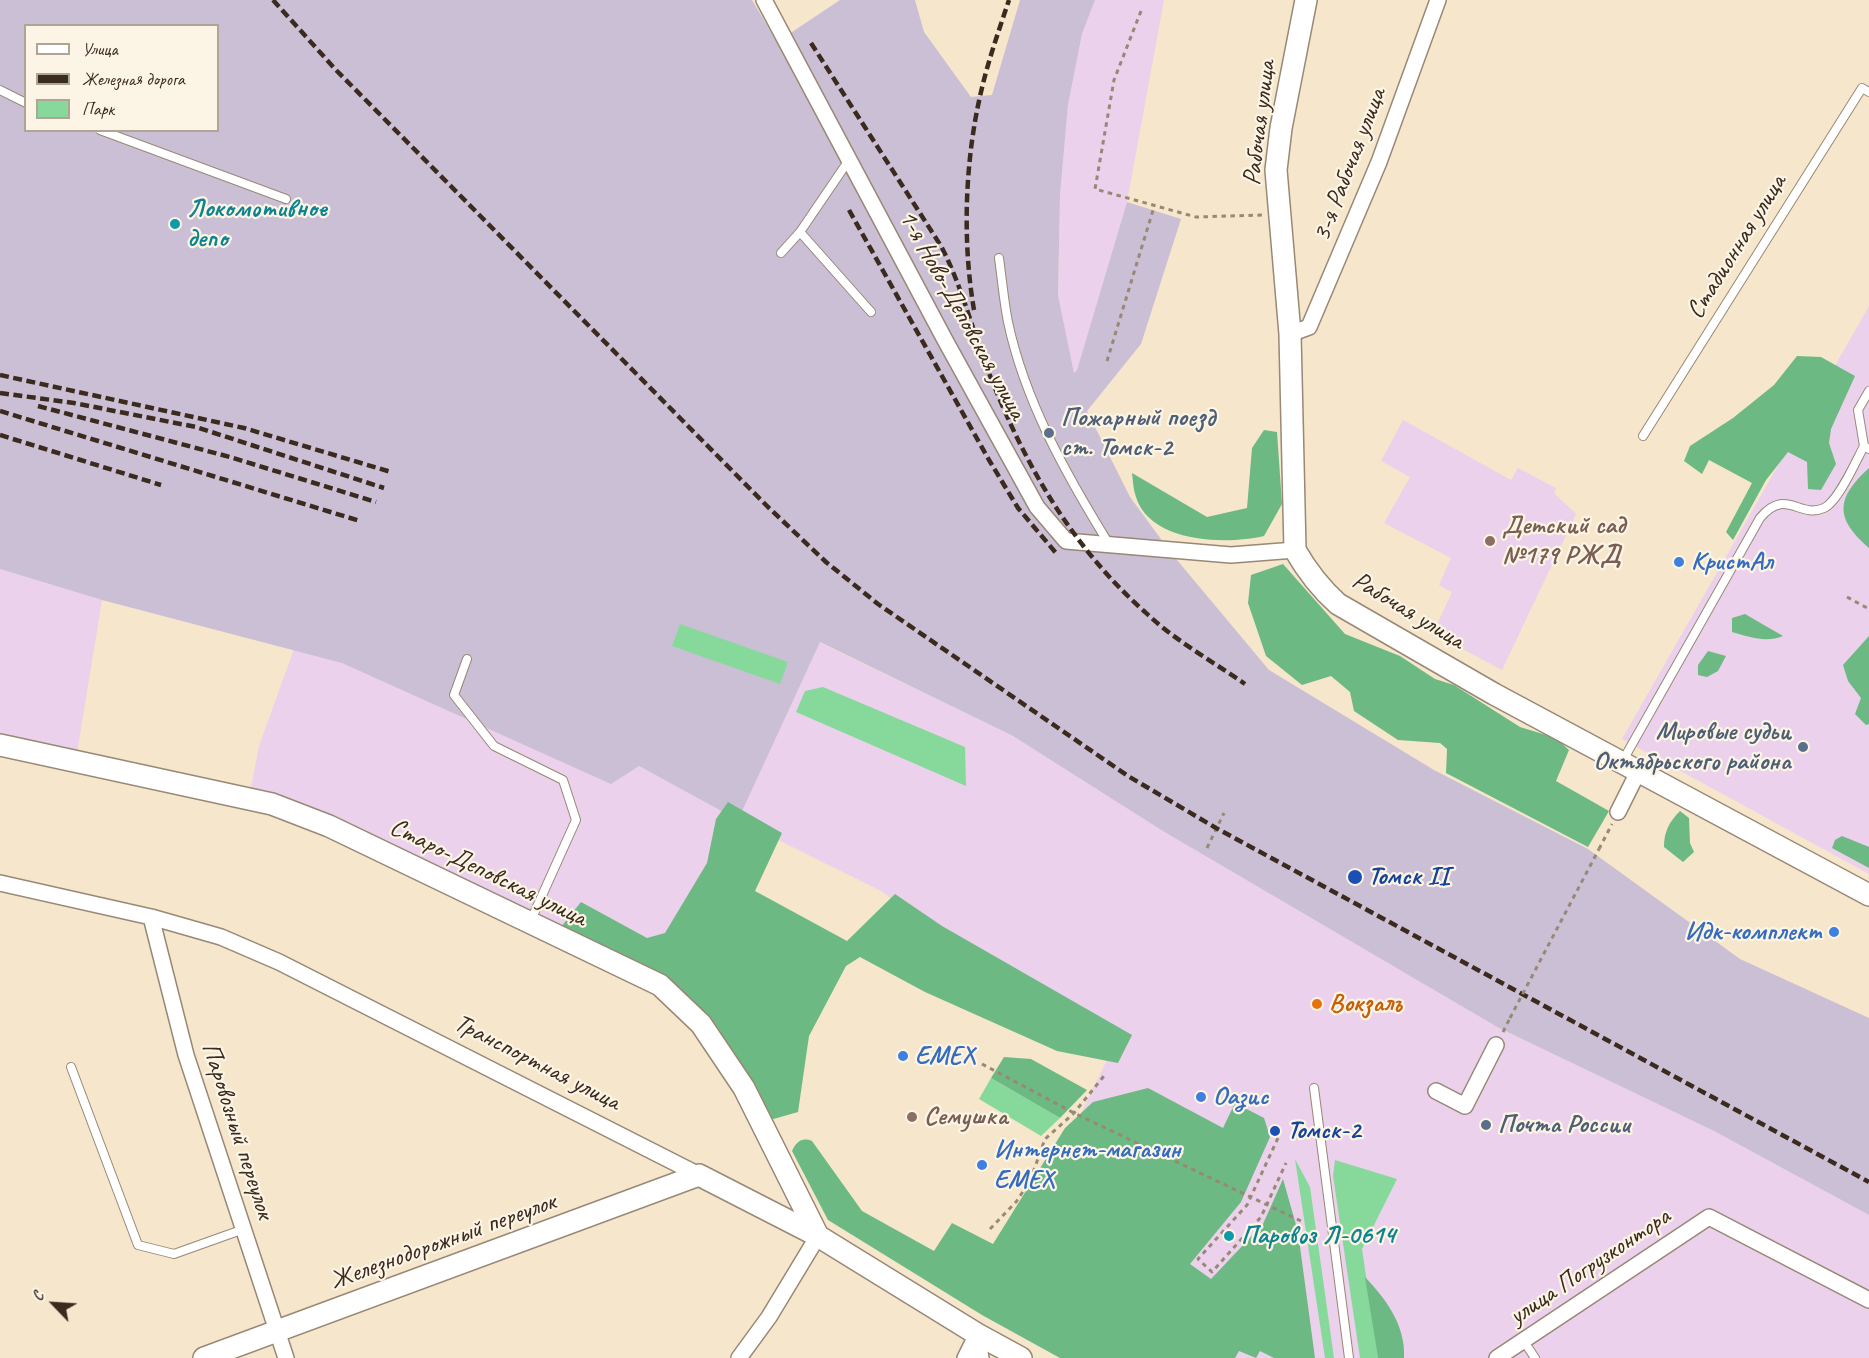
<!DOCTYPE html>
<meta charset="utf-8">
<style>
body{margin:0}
#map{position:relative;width:1869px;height:1358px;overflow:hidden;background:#f5e6cc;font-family:Caveat,sans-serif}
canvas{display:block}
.legend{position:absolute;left:24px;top:24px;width:195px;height:108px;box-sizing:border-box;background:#fcf5e5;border:2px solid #afa495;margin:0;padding:8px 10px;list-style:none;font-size:18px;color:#3b2a1e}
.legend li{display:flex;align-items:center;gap:12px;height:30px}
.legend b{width:30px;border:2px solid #afa495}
.north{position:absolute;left:24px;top:1274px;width:60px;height:60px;-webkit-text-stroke:4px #fcf5e5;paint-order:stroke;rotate:295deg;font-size:16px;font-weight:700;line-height:24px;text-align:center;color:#3b2a1e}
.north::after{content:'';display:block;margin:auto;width:21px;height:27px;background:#3b2a1e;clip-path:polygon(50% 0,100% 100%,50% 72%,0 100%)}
</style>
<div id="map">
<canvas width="1869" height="1358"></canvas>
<ul class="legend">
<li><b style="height:8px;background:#fff"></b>Улица</li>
<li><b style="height:8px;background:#3b2a1e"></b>Железная дорога</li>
<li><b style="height:16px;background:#87d99b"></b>Парк</li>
</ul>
<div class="north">С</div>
</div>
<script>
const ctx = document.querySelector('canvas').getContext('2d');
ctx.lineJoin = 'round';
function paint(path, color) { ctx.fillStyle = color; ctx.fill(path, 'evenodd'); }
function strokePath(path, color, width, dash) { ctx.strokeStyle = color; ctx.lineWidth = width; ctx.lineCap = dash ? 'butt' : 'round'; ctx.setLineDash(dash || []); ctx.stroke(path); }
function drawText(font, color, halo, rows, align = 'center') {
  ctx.font = font + ' Caveat,sans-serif'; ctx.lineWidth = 4.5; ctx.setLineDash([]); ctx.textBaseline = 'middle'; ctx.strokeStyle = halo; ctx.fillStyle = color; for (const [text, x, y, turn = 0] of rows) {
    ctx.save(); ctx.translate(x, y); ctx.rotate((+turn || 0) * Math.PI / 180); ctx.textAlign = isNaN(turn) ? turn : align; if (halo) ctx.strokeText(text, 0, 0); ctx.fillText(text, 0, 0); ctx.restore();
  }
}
paint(new Path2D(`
 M 1095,0 L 1164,0 L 1127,202 L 1077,370 L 1074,373 L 1058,295 L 1060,195 L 1068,105 L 1082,34 Z
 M 1869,306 L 1869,874 L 1622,739 Z
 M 1403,420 L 1511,480 L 1518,468 L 1556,488 L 1554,493 L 1576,514 L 1502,670 L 1433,633 L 1452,592 L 1439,585 L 1451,558 L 1384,523 L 1410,477 L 1381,461 Z
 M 0,569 L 102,600 L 77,753 L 0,735 Z
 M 819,642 L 1013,736 L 1499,1028 L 1714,1131 L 1869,1215 L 1869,1358 L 1060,1358 L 982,1315 L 1109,1056 L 881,891 L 738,820 L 658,974 L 334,817 L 274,794 L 251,788 L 259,746 L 294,649 L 342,663 L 639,766 L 738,819 Z`), '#ebd1eb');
paint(new Path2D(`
 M 0,0 L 752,0 L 777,42 L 840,0 L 915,0 L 924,32 L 971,97 L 992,95 L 1020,0 L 1095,0 L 1082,34 L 1068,105 L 1060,195 L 1058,295 L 1074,373 L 1077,370 L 1127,202 L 1181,219 L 1141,344 L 1087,411 L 1130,497 L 1172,554 L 1269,670 L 1434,770 L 1588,849 L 1740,959 L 1869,1018 L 1869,1215 L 1714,1131 L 1499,1028 L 1163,831 L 1013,736 L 820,642 L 738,820 L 639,766 L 611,784 L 342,663 L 102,600 L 0,569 ZM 26,26 L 218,26 L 218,130 L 26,130 Z`), '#cbbfd5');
paint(new Path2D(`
 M 680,624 L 788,662 L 780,684 L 672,646 Z
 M 823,687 L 965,747 L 966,786 L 796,712 L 805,691 Z
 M 991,1078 L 1060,1118 L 1041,1136 L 979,1099 Z
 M 1295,1159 L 1310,1187 L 1334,1358 L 1325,1358 Z
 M 1335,1160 L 1397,1179 L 1362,1249 L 1378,1358 L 1360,1358 L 1333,1176 Z`), '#87d99b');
paint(new Path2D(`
 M 1797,356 L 1821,357 L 1855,376 L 1831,429 L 1829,443 L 1836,464 L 1821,490 L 1808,489 L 1807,462 L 1788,452 L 1766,480 L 1733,540 L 1726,532 L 1752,483 L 1709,460 L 1702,474 L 1684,461 L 1690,446 L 1733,418 L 1774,385 Z
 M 1264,430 L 1277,432 L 1282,504 L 1264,536 C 1226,545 1150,543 1136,497 C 1133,489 1133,481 1132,473 L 1207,517 L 1247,508 L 1252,448 Z
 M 1869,468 L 1869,548 C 1834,518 1836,498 1869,468 Z
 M 1283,564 L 1345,634 L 1400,656 L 1435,679 L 1454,685 L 1520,727 L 1556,738 L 1569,750 L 1556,781 L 1609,811 L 1588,847 L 1446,773 L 1447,749 L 1440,743 L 1398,740 L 1354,711 L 1350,692 L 1331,676 L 1302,685 L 1266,656 L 1248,603 L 1251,575 Z
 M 1745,614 L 1783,636 C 1766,643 1749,637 1732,632 L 1732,618 Z
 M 1869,636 L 1869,724 L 1866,725 L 1855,714 L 1861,698 L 1848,681 L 1843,665 Z
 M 1708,651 L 1726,656 L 1718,671 L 1707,677 L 1698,675 L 1698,665 Z
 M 728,802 L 782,833 L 755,891 L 847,941 L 895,894 L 942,926 L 1132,1035 L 1118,1063 L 1057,1051 L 925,992 L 860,957 L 846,966 L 809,1036 L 798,1112 L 770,1120 L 707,1019 L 561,927 L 581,902 L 647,938 L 665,933 L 707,863 L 716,819 Z
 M 1680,811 L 1689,818 L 1690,843 L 1694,852 L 1683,862 L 1664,847 C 1664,832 1669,822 1680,811 Z
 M 1842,836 L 1869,847 L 1869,868 L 1832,848 L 1835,840 Z
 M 1004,1057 L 1031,1059 L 1087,1090 L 1060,1118 L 991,1078 Z
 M 1148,1088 L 1223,1128 L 1235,1103 L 1264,1118 L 1270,1137 L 1241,1202 L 1190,1264 L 1211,1279 L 1263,1224 L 1283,1179 L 1298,1232 L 1315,1358 L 1274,1358 L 1260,1351 L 1256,1358 L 1239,1351 L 1235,1358 L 1060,1358 L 982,1315 L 828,1220 L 792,1151 C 796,1142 802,1137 812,1141 L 862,1211 L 934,1251 L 952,1223 L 993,1244 L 1065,1128 L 1093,1102 Z
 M 1365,1277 C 1386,1299 1406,1326 1404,1358 L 1378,1358 Z`), '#6db983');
const lane = new Path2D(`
 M 0,90 L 26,103
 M 100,130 L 286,199
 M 800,232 L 871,312
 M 781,253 L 800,232 L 849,160
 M 999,258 C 1002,280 1004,302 1008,322 C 1025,402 1067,476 1109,544
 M 1869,391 L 1858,410 L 1864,446 L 1869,449
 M 1643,436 L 1862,88 L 1869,92
 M 467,659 L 454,695 L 494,746 L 563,780 L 576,820 L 531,920
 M 1622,762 L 1760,518 C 1786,487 1799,519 1824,508 C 1838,502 1856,461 1864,446
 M 71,1067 L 138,1245 L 174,1254 L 244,1229
 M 1314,1088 L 1349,1358
 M 1523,1340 L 1535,1358`);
const street = new Path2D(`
 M 764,0 L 945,340 L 1037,507 L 1066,541 L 1231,555 L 1295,550
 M 1290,334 L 1309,327 L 1379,162 L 1438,0
 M 1618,812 L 1638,772
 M 0,883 L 151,917 L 221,937 L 279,962 L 699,1175
 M 151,917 L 186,1055 L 286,1358
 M 1436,1091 L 1465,1106 L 1496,1045
 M 977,1334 L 981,1358
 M 739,1358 L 769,1317 L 818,1236
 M 965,1358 L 977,1334
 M 1497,1358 L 1709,1217 L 1869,1300`);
const secondary = new Path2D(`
 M 1306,0 L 1281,128 L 1276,170 L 1290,334 L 1295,550 C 1307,571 1320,588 1338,604 L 1494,694 L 1869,895
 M 0,745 L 272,804 L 329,826 L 660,985 L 701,1024 L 744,1088 L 818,1236
 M 204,1358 L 699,1175 L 818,1236 L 977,1334 L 1021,1358`);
strokePath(lane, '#988875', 10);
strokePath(street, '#988875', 18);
strokePath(secondary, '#988875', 24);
strokePath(new Path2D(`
 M 1141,11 L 1114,80 L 1095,189 L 1196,217 L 1262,215
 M 1107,361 L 1154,207
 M 1847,597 L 1869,609
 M 1207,848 L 1224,813
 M 1599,849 L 1612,824
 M 1503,1032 L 1510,1018
 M 982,1064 L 1074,1113 L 1301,1221
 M 1278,1138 L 1247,1205 L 1198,1259 L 1212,1272 L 1261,1217 L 1286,1163
 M 990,1229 L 1016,1202 L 1030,1181 L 1045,1139 L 1074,1113 L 1104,1076`), '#988875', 3, [4.5, 4.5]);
strokePath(lane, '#fff', 8);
strokePath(street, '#fff', 15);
strokePath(secondary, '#fff', 21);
strokePath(new Path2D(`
 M 273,0 L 336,70 L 768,507 L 826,562 L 878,604 L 1128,776 L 1216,828 L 1869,1182
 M 811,43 L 941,246 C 963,288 973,334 991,378 C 1026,467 1073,548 1145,612 C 1174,640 1212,661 1245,684
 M 849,210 L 989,460 L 1018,508 L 1056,553
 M 974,310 C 962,240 965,160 981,92 C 988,61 999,30 1009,0
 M 0,375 L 244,428 L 391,472
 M 0,393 L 74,403 L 196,427 L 384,488
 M 38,406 L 230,457 L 376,502
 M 0,411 L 360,521
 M 0,435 L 161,485`), '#3b2a1e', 4.5, [9, 4.5]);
strokePath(new Path2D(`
 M 1510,1018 L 1599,849`), '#988875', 3, [4.5, 4.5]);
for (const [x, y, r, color] of [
 [175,224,6,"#0f9aa8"],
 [1049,433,6,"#5c6f8a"],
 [1490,541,6,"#8d6e63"],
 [1679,562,6,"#3f7fe0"],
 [1803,747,6,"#5c6f8a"],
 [1355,877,8,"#1a4fb4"],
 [1834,932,6,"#3f7fe0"],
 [1317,1004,6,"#e8710a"],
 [903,1056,6,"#3f7fe0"],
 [1201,1097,6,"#3f7fe0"],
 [912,1117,6,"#8d6e63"],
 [1486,1125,6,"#5c6f8a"],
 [1275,1131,6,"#1a4fb4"],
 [982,1165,6,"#3f7fe0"],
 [1229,1236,6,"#0f9aa8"]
]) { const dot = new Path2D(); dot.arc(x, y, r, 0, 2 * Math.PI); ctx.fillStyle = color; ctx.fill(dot); strokePath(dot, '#fcf5e5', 2); }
drawText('26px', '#3b2a1e', '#fcf5e5', [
 ["Рабочая улица",1260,123,-83],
 ["3-я Рабочая улица",1350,165,-69],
 ["Стадионная улица",1737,247,-58],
 ["1-я Ново-Деповская улица",962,315,61],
 ["Рабочая улица",1408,611,31],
 ["Старо-Деповская улица",488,873,26],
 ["Транспортная улица",537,1063,27],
 ["Паровозный переулок",237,1131,72],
 ["Железнодорожный переулок",443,1242,-20],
 ["улица Погрузконтора",1590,1267,-34]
]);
drawText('bold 26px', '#0d838f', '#fcf5e5', [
 ["Локомотивное",187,209],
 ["депо",187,239],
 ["Паровоз Л-0614",1241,1236]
], 'left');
drawText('bold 26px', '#4e5e75', '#fcf5e5', [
 ["Пожарный поезд",1061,418],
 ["ст. Томск-2",1061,448],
 ["Мировые судьи",1791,732,"right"],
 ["Октябрьского района",1791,762,"right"],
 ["Почта России",1498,1125]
], 'left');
drawText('bold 26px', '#785e54', '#fcf5e5', [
 ["Детский сад",1502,526],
 ["№179 РЖД",1502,556],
 ["Семушка",924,1117]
], 'left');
drawText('bold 26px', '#366cbe', '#fcf5e5', [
 ["КристАл",1691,562],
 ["Идк-комплект",1822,932,"right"],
 ["EMEX",915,1056],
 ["Оазис",1213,1097],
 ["Интернет-магазин",994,1150],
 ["EMEX",994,1180]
], 'left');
drawText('bold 26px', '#164399', '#fcf5e5', [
 ["Томск II",1368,877],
 ["Томск-2",1287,1131]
], 'left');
drawText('bold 26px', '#c56008', '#fcf5e5', [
 ["Вокзалъ",1329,1004]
], 'left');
</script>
